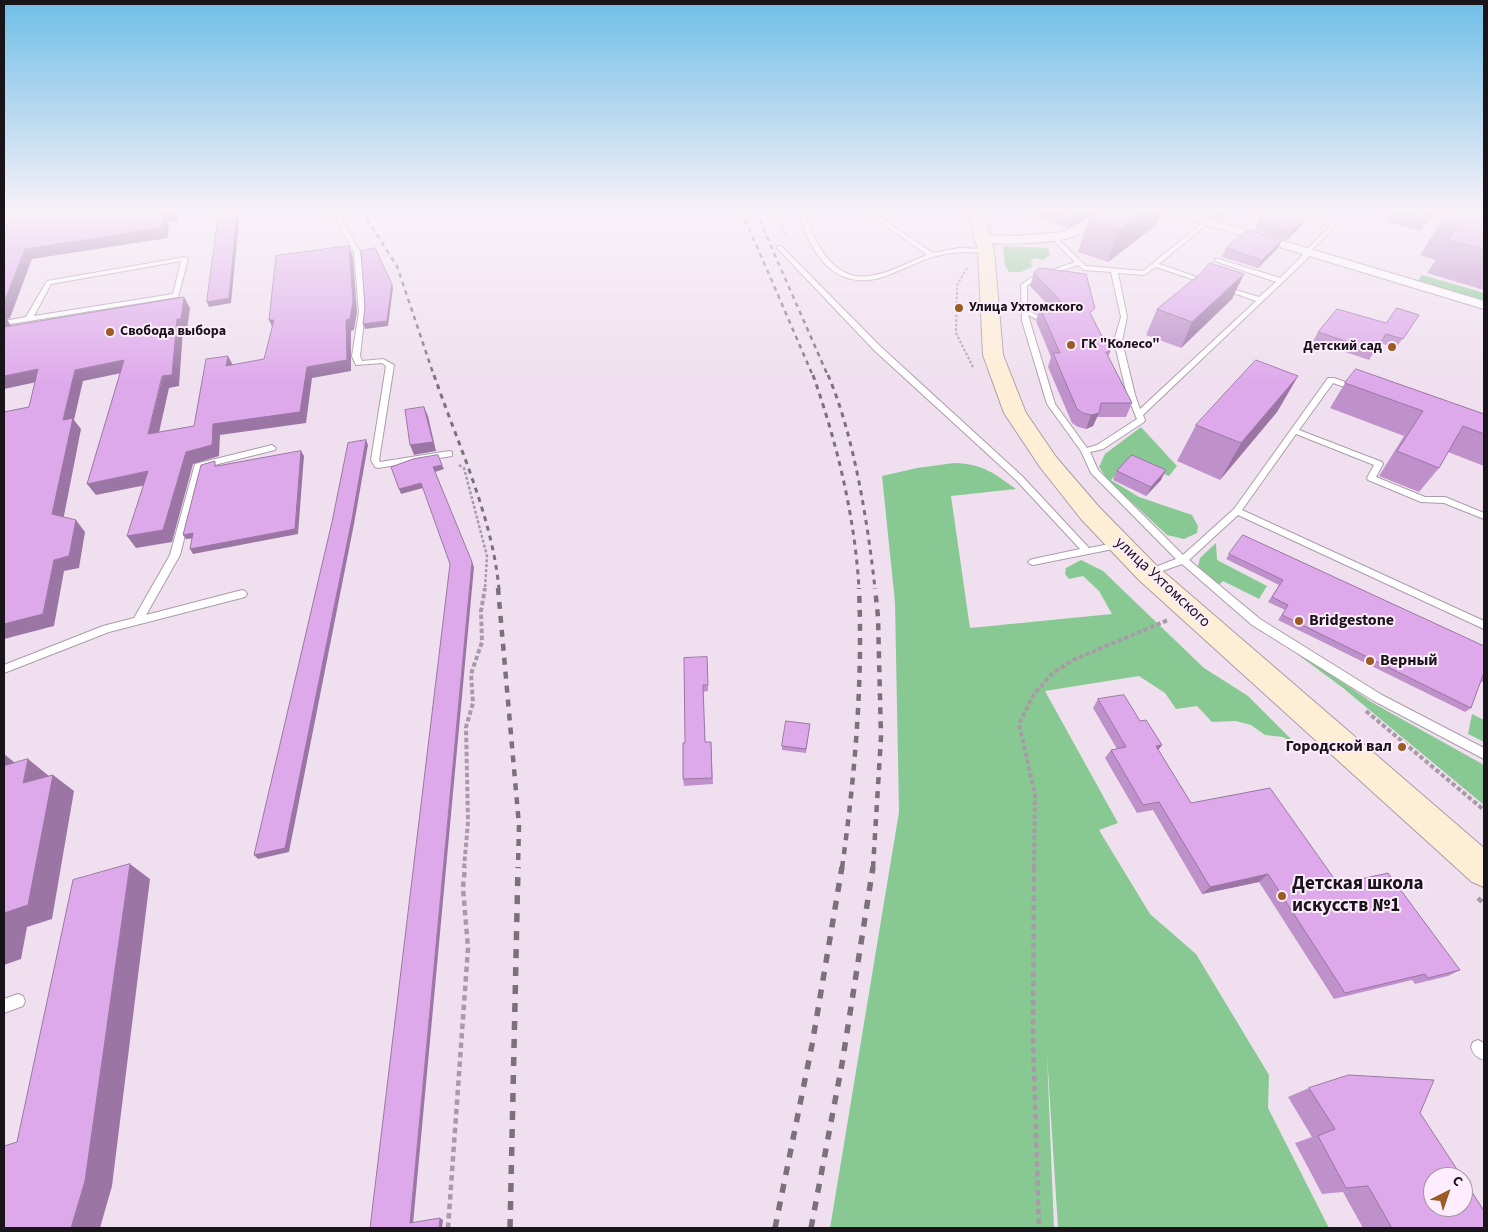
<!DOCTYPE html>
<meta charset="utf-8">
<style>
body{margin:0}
#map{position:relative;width:1488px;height:1232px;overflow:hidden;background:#f0e0ef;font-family:"Source Sans 3",sans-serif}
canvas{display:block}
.frame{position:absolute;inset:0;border:5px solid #191419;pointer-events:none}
.north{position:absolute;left:1423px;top:1167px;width:50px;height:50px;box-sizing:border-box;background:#fdedfd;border:1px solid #a296a2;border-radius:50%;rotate:41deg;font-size:14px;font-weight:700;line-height:20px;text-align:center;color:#191419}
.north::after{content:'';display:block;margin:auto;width:18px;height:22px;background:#9b5b24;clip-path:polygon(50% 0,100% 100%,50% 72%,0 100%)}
</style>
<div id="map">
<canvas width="1488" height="1232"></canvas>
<div class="frame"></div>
<div class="north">С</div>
</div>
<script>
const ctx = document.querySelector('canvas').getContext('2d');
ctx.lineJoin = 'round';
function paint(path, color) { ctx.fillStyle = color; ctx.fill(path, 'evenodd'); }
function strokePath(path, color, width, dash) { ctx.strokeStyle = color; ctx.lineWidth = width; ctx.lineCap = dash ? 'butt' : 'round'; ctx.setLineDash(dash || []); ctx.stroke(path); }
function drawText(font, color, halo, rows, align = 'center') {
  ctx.font = font + ' "Source Sans 3",sans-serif'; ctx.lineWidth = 4; ctx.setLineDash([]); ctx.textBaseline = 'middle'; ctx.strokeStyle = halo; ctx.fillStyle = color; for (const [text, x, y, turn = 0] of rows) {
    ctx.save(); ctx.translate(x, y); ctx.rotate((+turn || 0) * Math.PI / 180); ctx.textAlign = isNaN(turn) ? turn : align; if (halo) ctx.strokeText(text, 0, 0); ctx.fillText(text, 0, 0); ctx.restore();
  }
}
paint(new Path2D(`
 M 1003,246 L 1048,248 L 1050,255 L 1043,260 L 1034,258 L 1031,262 L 1032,267 L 1021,272 L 1009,272 L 1005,266 Z
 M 1422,275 L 1484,293 L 1484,302 L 1417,282 Z
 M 1141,427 L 1177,466 L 1169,476 L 1136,462 L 1129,462 L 1111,480 L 1139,497 L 1192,515 L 1198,526 L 1197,533 L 1184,539 L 1167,535 L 1108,480 L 1099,467 L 1105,454 Z
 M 954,463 C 984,464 993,473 1016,489 L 951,496 L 970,628 L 1112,614 L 1099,591 L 1083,576 L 1069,579 L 1065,574 L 1066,568 L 1081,560 L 1103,571 L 1204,668 L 1248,696 L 1298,746 L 1283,737 L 1265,735 L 1251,725 L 1236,721 L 1212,722 L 1197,706 L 1176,709 L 1165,693 L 1139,676 L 1045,691 L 1118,823 L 1099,830 L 1150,914 L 1196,954 L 1269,1075 L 1268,1108 L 1329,1228 L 1058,1228 L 1047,1055 L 1054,1228 L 830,1228 L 899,812 L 895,603 L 882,476 L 917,468 Z
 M 1216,543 L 1217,560 L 1267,586 L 1259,599 L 1223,581 L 1219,585 L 1198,567 L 1200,558 Z
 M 1266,631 L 1373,703 L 1484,765 L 1484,805 L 1343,688 Z
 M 1472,714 L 1484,720 L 1484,742 L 1468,734 Z`), '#88c993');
const lane = new Path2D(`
 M 332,212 L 338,212 L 360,252 L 362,265 L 365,312 L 360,356 L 362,361 L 383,359 L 394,365 L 379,460 L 380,462 L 449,451 L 452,452 L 452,456 L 378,468 L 375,467 L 371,460 L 386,366 L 382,363 L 356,365 L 352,356 L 359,312 L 354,252 Z
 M 799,212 L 805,212 C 813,241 833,282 870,276 C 890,273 909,262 927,255 L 878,220 L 878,218 L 880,217 L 933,253 L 959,248 L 986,249 L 989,251 L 986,253 C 968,252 951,251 933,257 C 916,262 900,271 883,277 C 835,292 810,254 799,212 Z
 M 1285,212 L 1294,212 L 1337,225 L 1310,252 L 1308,258 L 1143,415 L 1145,420 L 1144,422 L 1103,449 L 1090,452 L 1098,470 L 1183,555 L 1234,509 L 1328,378 L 1334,378 L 1359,387 L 1360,389 L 1356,391 L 1333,383 L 1299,430 L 1382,462 L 1383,464 L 1376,477 L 1425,497 L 1445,497 L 1484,513 L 1484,519 L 1444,503 L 1421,502 L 1368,480 L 1367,478 L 1374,465 L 1296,434 L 1242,510 L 1484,621 L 1484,629 L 1238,515 L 1189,560 L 1260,619 L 1382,695 L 1484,748 L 1484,759 L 1374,701 L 1252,625 L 1182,564 L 1151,575 L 1145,575 L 1143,573 L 1145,571 L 1176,559 L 1091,473 L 1081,451 L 1047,404 L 1022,321 L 1021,285 L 1032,277 L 1075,262 L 1051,238 L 1051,236 L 1055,236 L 1086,266 L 1143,271 L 1206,220 L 1211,221 L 1159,264 L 1208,281 L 1208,283 L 1204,283 L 1156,267 L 1144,275 L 1118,273 L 1127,317 L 1122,341 L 1135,395 L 1140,409 L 1256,301 L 1222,289 L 1222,287 L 1226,287 L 1259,297 L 1276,282 L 1215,261 L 1215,259 L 1219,259 L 1280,278 C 1298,261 1312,243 1330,226 ZM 1078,265 L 1084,270 L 1111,272 L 1121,317 L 1114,341 L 1127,395 L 1137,419 L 1097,445 L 1087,448 L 1055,404 L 1028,315 L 1038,320 L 1041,318 L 1027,309 L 1027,286 L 1036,279 Z
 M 22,214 L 24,215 L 24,217 L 4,221 L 4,217 Z
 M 777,246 L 781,246 L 881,347 L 1022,476 L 1089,548 L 1120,542 L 1125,545 L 1123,547 L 1033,565 L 1030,564 L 1028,562 L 1030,560 L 1033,559 L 1080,549 L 1016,480 L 875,351 L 777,248 Z
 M 185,257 L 188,259 L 178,297 L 4,325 L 4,321 L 26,317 L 47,281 ZM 181,261 L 173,294 L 34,316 L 51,284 Z
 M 272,445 L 276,448 L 275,450 L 202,468 L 180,555 L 146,615 L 242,590 L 245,591 L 247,594 L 245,597 L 109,632 L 4,673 L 4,665 L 103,626 L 134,618 L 170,555 L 195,464 Z
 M 18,994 L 23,996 L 25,1001 L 23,1006 L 4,1013 L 4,999 Z
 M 1478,1040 L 1484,1043 L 1484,1060 C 1477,1058 1473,1054 1471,1047 L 1473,1042 Z`);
const street = new Path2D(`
 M 1102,212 L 1117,212 C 1110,220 1080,234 1069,238 C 1056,242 987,248 978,239 L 984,235 L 1019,236 L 1063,232 Z
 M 1169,212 L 1187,212 L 1484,301 L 1484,309 L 1171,214 Z`);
const secondary = new Path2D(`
 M 968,212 L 984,212 L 994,251 L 1003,355 L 1026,413 L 1056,457 L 1099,507 L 1157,566 L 1484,848 L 1484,887 L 1472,882 L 1139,580 L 1081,519 L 1040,467 L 1004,413 L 983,355 L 978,251 Z`);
strokePath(lane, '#ab9cab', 2);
strokePath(street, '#ab9cab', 2);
strokePath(secondary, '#ab9cab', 2);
strokePath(new Path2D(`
 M 776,212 L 786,236
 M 967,268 L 957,285 L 956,333 L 973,367`), '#a89ba7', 2, [2.5, 2]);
strokePath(new Path2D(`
 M 459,465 L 464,468 L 487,556 L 485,589`), '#a89ba7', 2.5, [3, 2]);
strokePath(new Path2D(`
 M 1366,711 L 1484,810
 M 464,868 L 468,822 L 466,727 L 473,703 L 471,674 L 482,642 L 481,611 L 485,588
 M 1034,868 L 1035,794 L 1019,724 L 1034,694 L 1053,673 L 1073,660 L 1168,620`), '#a89ba7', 4, [4.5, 2.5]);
strokePath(new Path2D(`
 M 1034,867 L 1033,1038 L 1039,1228
 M 1478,898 L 1484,904
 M 448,1228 L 468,948 L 463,888 L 465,867`), '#a89ba7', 4.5, [5.5, 4]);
paint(lane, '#fff');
paint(street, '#fff');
paint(secondary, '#feeed5');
strokePath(new Path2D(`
 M 362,212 L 397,266 L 434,376
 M 742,212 L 813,376
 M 756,212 L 828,376`), '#7b717a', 2.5, [4.5, 4.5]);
strokePath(new Path2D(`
 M 434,375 C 458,445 492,515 499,589
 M 813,375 C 837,443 855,517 859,589
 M 828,375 C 854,435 868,524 875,589`), '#7b717a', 3, [5, 5]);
strokePath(new Path2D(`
 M 498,588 L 519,825 L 518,868
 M 842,868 C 855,775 863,682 859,588
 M 873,868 L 881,737 L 878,617 L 875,588`), '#7b717a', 4.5, [7, 7]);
strokePath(new Path2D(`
 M 510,1228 L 518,867
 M 775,1228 L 812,1045 L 842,867
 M 811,1228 L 842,1064 L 873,867`), '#7b717a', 5.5, [9, 9]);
paint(new Path2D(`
 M 1026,212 L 1161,212 L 1156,225 L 1108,262 L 1078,252 L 1089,217 L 1067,228 Z
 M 1199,212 L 1231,212 L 1223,219 Z
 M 1393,212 L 1435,212 L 1420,231 L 1387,222 Z
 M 1484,212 L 1484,290 L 1427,273 L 1436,260 L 1420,255 L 1441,222 Z
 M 1258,222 L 1301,226 L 1287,240 L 1254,230 Z
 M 1226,248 L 1278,248 L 1258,268 L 1222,257 Z
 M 1034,273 L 1092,316 L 1110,352 L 1108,357 L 1132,403 L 1126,417 L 1097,417 L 1093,426 L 1086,429 L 1078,427 L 1072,423 L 1048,367 L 1051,357 L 1036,321 L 1040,308 L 1050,307 L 1030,286 Z
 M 1232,299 L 1181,348 L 1146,335 L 1157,309 Z
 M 1419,315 L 1396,348 L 1380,343 L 1369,360 L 1313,341 L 1318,332 L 1386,323 Z
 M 1298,376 L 1277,412 L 1220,480 L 1177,461 L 1196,425 Z
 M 1345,383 L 1484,414 L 1484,466 L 1448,452 L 1439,468 L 1419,492 L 1379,476 L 1404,436 L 1330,408 Z
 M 1117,471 L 1161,480 L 1146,496 L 1113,480 Z
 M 1229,554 L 1484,646 L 1484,683 L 1481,681 L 1471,708 L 1465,712 L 1278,620 L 1285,610 L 1268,602 L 1279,585 L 1226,559 Z
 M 707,657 L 708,691 L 703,692 L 705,742 L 711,742 L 713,784 L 684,786 L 683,779 L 685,743 Z
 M 1098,699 L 1140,721 L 1162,745 L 1158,750 L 1191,803 L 1338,884 L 1460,970 L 1448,976 L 1415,984 L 1412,980 L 1334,999 L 1259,882 L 1202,894 L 1153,810 L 1137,813 L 1105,758 L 1111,750 L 1117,749 L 1093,708 Z
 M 810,724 L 806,753 L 782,750 L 782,746 Z
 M 1309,1088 L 1420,1113 L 1484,1228 L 1363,1228 L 1343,1192 L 1322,1194 L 1295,1143 L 1312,1137 L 1288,1097 Z`), '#bf91ca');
paint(new Path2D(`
 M 164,212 L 178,212 L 177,221 L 169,222 L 168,238 L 32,259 L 10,318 L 7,319 L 11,326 L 4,335 L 4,303 L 25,249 Z
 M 237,212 L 240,212 L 231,303 L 209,307 L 207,302 Z
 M 1072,212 L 1090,212 L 1089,217 L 1067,228 Z
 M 1142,212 L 1161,212 L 1156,225 L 1108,262 L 1119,229 Z
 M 1226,212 L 1231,212 L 1223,219 Z
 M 1433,212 L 1435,212 L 1420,231 L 1429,216 Z
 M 1306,217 L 1301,226 L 1287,240 L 1291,232 Z
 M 1282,240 L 1278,248 L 1258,268 L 1262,260 Z
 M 349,246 L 353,257 L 357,312 L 354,330 L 351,331 L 351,371 L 312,378 L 306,423 L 220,435 L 219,456 L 193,464 L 172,542 L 136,548 L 127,536 L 186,452 L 213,424 L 307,367 L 346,320 Z
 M 1244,274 L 1232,299 L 1181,348 L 1192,322 Z
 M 392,284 L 393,288 L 388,326 L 365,329 L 363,324 Z
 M 184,297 L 190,308 L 187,330 L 183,330 L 179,386 L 169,388 L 156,446 L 148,434 L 177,319 Z
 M 269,320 L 274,320 L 274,331 Z
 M 228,356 L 234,367 L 226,366 Z
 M 124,360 L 131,371 L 83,381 L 74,420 L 81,429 L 62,526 L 52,514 L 63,420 L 75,370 Z
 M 38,369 L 46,380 L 4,389 L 4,376 Z
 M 1298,376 L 1277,412 L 1220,480 L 1241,443 Z
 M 424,407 L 428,416 L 436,451 L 414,455 L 410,445 Z
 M 1099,413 L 1093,426 L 1086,429 L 1091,415 Z
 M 366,440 L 368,445 L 354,524 L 289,852 L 258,859 L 254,855 Z
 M 301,451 L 304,456 L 298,534 L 193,554 L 190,549 Z
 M 442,465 L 444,469 L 435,472 L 433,467 Z
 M 1166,470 L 1161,480 L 1146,496 L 1151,487 Z
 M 148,471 L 156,483 L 96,495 L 87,484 Z
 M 421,483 L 423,488 L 401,494 L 399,489 Z
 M 76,520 L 85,532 L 79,568 L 64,571 L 54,626 L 4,639 L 4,624 L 54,560 Z
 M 193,533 L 196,538 L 186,539 L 183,535 Z
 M 472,562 L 474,567 L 413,1224 L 410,1223 Z
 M 1162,745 L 1156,753 L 1156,746 Z
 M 4,754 L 25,771 L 4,770 Z
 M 28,759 L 49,776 L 23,783 Z
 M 53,775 L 74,791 L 52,919 L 27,927 L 21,959 L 4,965 L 4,913 Z
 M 130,864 L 150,879 L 112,1186 L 100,1228 L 71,1228 Z
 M 1268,874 L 1259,882 L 1202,894 L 1210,887 Z
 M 440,1218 L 443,1220 L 442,1228 L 439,1228 Z`), '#9b76a4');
const building = new Path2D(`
 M 12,212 L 164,212 L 162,228 L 25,249 L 4,303 L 4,234 Z
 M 219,212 L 237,212 L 229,298 L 207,302 Z
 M 1099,212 L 1142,212 L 1119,229 L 1089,219 Z
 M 1270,212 L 1286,212 L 1306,217 L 1291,232 L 1258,222 Z
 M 1413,212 L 1433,212 L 1429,216 Z
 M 1449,212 L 1484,212 L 1484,249 L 1449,240 L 1457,226 L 1441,222 Z
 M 1248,230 L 1282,240 L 1262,260 L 1226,248 Z
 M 349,246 L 353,301 L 350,319 L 346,320 L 347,360 L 307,367 L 300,412 L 213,424 L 212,445 L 186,452 L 163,530 L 127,536 L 148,471 L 87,484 L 124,360 L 75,370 L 63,420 L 73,418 L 52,514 L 76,520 L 69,556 L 54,560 L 43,614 L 4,624 L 4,412 L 29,407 L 38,369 L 4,376 L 4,327 L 184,297 L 181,319 L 177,319 L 172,375 L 162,376 L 148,434 L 194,426 L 206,359 L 228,356 L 226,366 L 264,359 L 274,320 L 269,320 L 276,256 Z
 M 375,248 L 392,284 L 387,321 L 363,324 L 365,307 L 361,251 Z
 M 1210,263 L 1244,274 L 1192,322 L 1157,309 L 1199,275 Z
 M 1040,268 L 1086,274 L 1095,308 L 1090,313 L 1110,352 L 1106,352 L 1132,403 L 1101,403 L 1099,413 L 1091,415 L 1083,413 L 1077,409 L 1053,353 L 1060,353 L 1040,308 L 1066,307 L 1034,273 Z
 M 1397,308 L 1419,315 L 1403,339 L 1386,334 L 1375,351 L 1318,332 L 1337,309 L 1386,323 Z
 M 1256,360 L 1298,376 L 1241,443 L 1196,425 Z
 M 1356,369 L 1484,414 L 1484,434 L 1463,426 L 1439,468 L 1397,451 L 1423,411 L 1345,383 Z
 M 424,407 L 433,442 L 410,445 L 405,410 Z
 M 366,440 L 352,519 L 285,848 L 254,855 L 332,522 L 348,443 Z
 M 301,451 L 295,529 L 190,549 L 193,533 L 183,535 L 201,465 L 215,461 L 215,466 Z
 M 438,455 L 442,465 L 433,467 L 472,562 L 410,1223 L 440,1218 L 439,1228 L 370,1228 L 450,564 L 421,483 L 399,489 L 391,467 L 413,459 Z
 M 1132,455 L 1166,470 L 1151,487 L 1117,471 Z
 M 1243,535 L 1484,646 L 1484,676 L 1483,675 L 1471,708 L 1282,615 L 1288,605 L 1272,597 L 1283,580 L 1229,554 Z
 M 707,657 L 708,685 L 703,685 L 705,742 L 711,742 L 712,778 L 683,779 L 683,743 L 685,743 L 684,658 Z
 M 1124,695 L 1140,721 L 1146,720 L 1162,745 L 1156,746 L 1191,803 L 1270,788 L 1338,884 L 1388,873 L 1460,970 L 1428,978 L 1425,974 L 1345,993 L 1268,874 L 1210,887 L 1159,802 L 1143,805 L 1111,750 L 1126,747 L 1098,699 Z
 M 786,721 L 810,724 L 806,749 L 782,746 Z
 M 28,759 L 23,783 L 53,775 L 28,905 L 4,913 L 4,766 Z
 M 130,864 L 85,1181 L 71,1228 L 4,1228 L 4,1146 L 17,1142 L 73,880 Z
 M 1349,1075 L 1434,1080 L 1420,1113 L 1462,1177 L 1433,1177 L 1433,1207 L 1463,1207 L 1463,1178 L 1484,1211 L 1484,1228 L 1392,1228 L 1368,1186 L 1346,1188 L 1318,1136 L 1335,1129 L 1309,1088 Z`);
paint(building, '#dea9eb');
strokePath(building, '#9b76a4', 1);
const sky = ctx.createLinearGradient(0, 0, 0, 384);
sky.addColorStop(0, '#6fbee7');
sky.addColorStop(0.55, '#f8f1f8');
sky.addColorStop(1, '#f8f1f800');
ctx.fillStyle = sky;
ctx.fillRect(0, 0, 1488, 384);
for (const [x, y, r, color] of [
 [959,308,5,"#9b5b24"],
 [110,332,5,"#9b5b24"],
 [1071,345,5,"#9b5b24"],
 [1392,347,5,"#9b5b24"],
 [1299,621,5,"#9b5b24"],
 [1370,661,5,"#9b5b24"],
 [1402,747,5,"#9b5b24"],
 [1282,896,5,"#9b5b24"]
]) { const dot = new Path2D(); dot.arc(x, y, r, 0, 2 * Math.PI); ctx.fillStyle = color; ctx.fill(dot); strokePath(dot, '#fdedfd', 2); }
drawText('bold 14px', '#191419', '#fdedfd', [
 ["Улица Ухтомского",969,308],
 ["Свобода выбора",120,332],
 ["ГК \"Колесо\"",1081,345],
 ["Детский сад",1382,347,"right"]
], 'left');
drawText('16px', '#191419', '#fdedfd', [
 ["улица Ухтомского",1162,583,43]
]);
drawText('bold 16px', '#191419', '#fdedfd', [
 ["Bridgestone",1309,621],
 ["Верный",1380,661],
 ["Городской вал",1392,747,"right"]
], 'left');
drawText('bold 19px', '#191419', '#fdedfd', [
 ["Детская школа",1292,885],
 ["искусств №1",1292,907]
], 'left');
</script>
